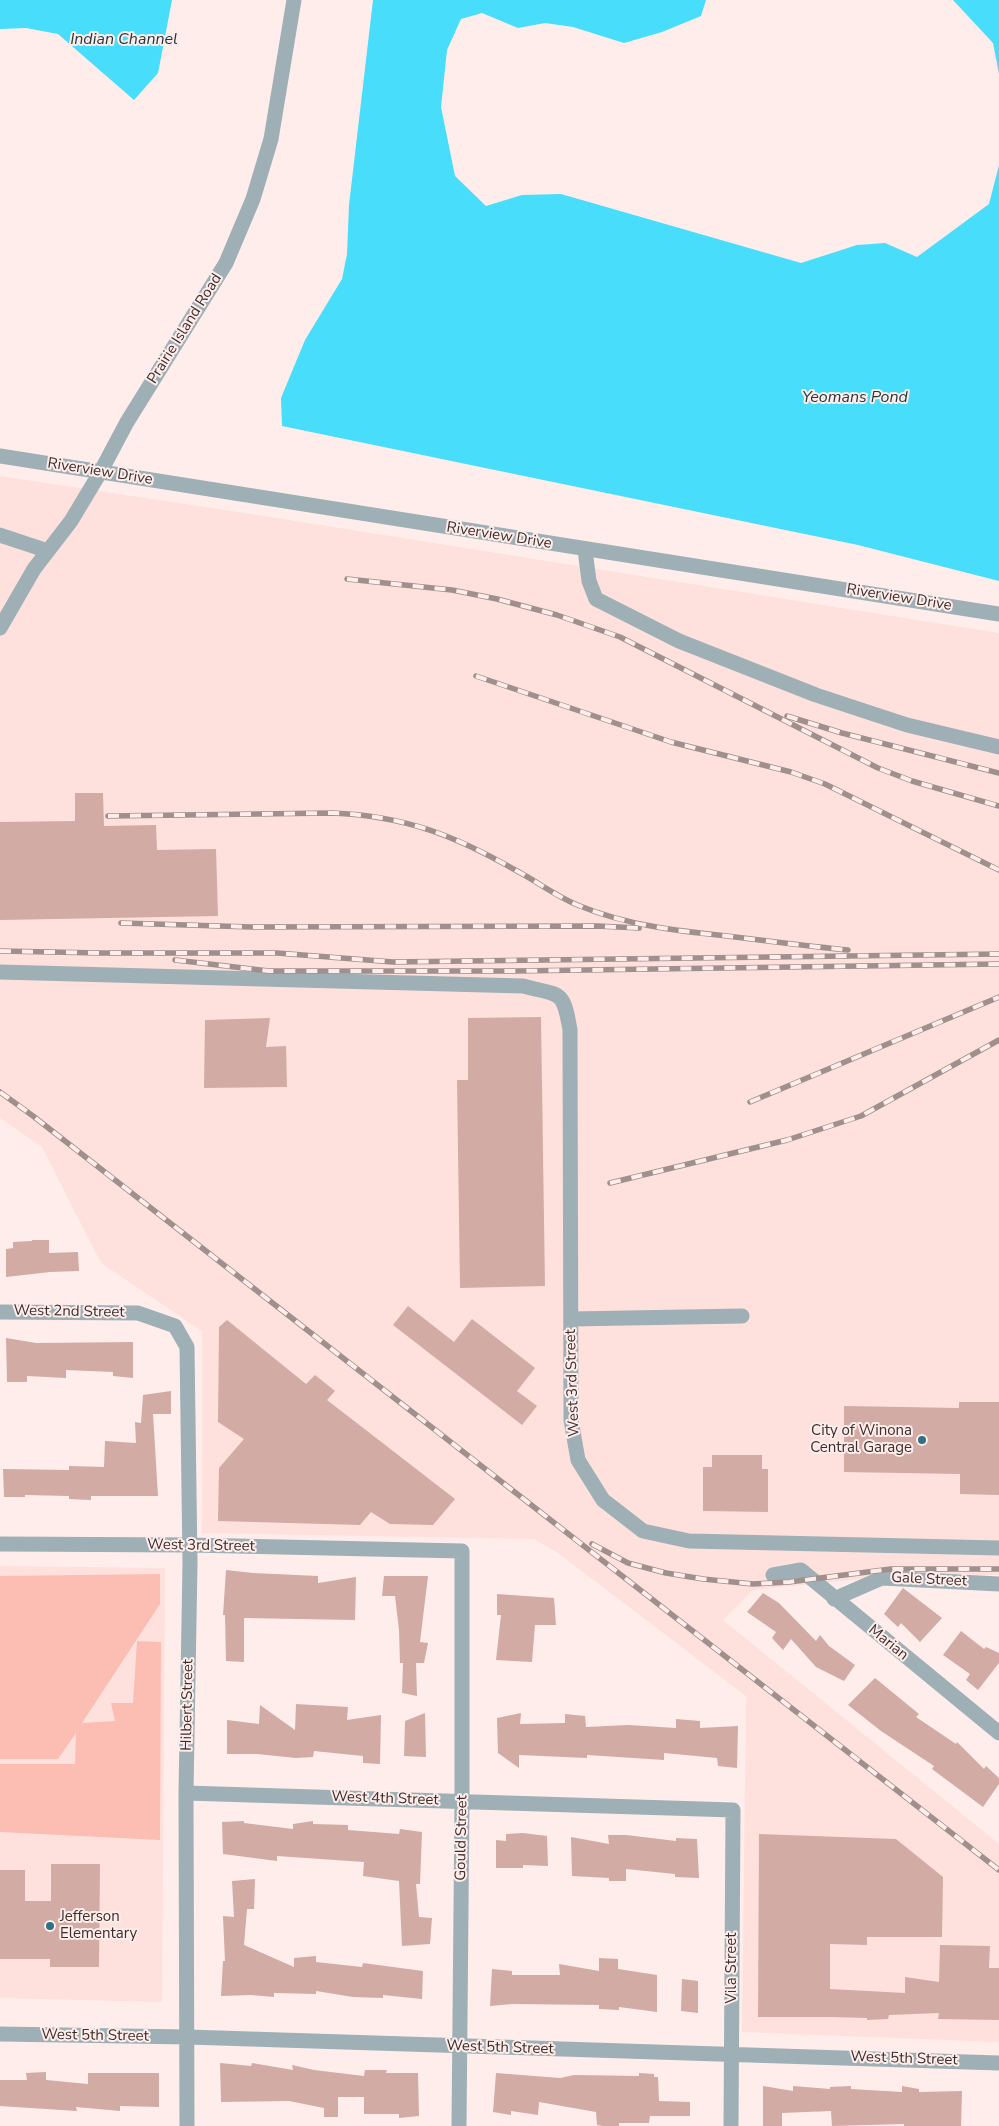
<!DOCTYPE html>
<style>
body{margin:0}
canvas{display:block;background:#feedeb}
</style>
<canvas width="999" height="2126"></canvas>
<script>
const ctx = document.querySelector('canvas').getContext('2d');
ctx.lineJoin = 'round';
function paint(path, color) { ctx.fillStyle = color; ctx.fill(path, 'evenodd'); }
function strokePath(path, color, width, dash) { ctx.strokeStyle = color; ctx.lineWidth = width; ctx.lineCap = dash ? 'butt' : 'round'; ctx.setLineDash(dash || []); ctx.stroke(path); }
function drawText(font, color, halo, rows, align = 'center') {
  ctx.font = font + ' "Nunito Sans",sans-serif'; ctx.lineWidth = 4; ctx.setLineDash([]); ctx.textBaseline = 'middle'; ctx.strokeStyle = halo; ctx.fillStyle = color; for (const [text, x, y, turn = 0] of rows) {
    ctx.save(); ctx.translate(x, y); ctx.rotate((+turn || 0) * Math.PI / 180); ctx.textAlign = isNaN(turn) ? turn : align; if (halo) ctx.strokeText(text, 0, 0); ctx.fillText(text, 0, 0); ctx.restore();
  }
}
paint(new Path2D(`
 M 0,476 L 264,516 L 999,633 L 999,1575 L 910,1574 L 753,1590 L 723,1620 L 999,1844 L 999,2042 L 742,2032 L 746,1696 L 558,1553 L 534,1539 L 202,1533 L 202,1331 L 101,1263 L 42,1147 L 0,1118 Z
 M 0,1566 L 165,1568 L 162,2002 L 0,1998 Z`), '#fee1dc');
paint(new Path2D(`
 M 160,1574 L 160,1604 L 82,1723 L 115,1721 L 111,1703 L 133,1703 L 137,1641 L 161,1642 L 160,1840 L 0,1832 L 0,1764 L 75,1764 L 76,1733 L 58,1759 L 0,1759 L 0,1576 Z`), '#fcbeb3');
paint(new Path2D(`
 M 0,0 L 172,0 L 158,73 L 134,100 L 58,34 L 26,28 L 0,29 Z
 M 373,0 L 706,0 L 701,16 L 662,32 L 624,43 L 573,27 L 545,23 L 518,28 L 482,13 L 461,19 L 447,50 L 441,107 L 455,176 L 486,206 L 522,195 L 561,194 L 801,263 L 857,245 L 885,243 L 917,257 L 989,204 L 999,165 L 999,581 L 858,545 L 282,426 L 281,398 L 305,340 L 342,279 L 347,254 L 349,205 Z
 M 953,0 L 999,0 L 999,74 L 993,43 Z`), '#47ddfb');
paint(new Path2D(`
 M 75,793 L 103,793 L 104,826 L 156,825 L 157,850 L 216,849 L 218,916 L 0,920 L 0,822 L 75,821 Z
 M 541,1017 L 545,1286 L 460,1288 L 457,1080 L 468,1080 L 468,1018 Z
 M 270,1018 L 266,1047 L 286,1046 L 287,1087 L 204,1088 L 205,1020 Z
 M 32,1240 L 49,1240 L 49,1253 L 78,1252 L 79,1271 L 50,1272 L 6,1277 L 6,1249 L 13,1248 L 13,1242 L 32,1241 Z
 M 408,1306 L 454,1342 L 472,1319 L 535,1368 L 517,1391 L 537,1406 L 522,1425 L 393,1325 Z
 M 227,1320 L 306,1384 L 315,1375 L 335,1391 L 327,1400 L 455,1499 L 433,1525 L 390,1524 L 371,1512 L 360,1525 L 218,1521 L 219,1468 L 244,1439 L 218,1422 L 219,1327 Z
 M 6,1338 L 36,1343 L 133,1342 L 133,1378 L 113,1376 L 113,1372 L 66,1370 L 66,1378 L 27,1376 L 27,1382 L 7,1382 Z
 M 171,1391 L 171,1414 L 153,1414 L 158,1496 L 91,1496 L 91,1500 L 69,1499 L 69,1496 L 25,1495 L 25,1497 L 4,1497 L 3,1469 L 69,1470 L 69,1466 L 104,1467 L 105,1441 L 136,1443 L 135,1422 L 141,1423 L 143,1395 Z
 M 959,1402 L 999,1402 L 999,1495 L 960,1494 L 960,1474 L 844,1472 L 844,1406 L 959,1408 Z
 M 712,1455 L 762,1455 L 762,1469 L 768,1469 L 768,1512 L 703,1511 L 703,1467 L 712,1467 Z
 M 226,1570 L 253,1573 L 318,1576 L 318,1583 L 356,1577 L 355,1620 L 244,1618 L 244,1662 L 226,1661 L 225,1615 L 223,1615 Z
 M 384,1576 L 428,1576 L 420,1642 L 428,1643 L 424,1663 L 416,1663 L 417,1696 L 402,1693 L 403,1663 L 400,1663 L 399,1630 L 395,1596 L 382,1596 Z
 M 903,1588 L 942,1618 L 920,1642 L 901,1623 L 898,1627 L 884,1614 Z
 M 763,1593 L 779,1603 L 816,1641 L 820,1635 L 829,1646 L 855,1665 L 844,1681 L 816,1667 L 791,1639 L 783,1650 L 772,1638 L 776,1632 L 747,1612 Z
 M 497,1594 L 554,1598 L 556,1625 L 535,1625 L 532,1662 L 496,1660 L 501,1615 L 497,1615 Z
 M 961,1631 L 984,1649 L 986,1647 L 999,1653 L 999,1663 L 978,1690 L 966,1680 L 970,1674 L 943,1655 Z
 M 875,1678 L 919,1714 L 916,1717 L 956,1744 L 957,1742 L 984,1769 L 986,1766 L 999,1778 L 999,1784 L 983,1807 L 932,1769 L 934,1766 L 881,1731 L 848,1705 Z
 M 296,1704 L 348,1707 L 347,1720 L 381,1715 L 380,1764 L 363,1763 L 363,1756 L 314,1751 L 313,1757 L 296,1758 L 257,1754 L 227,1754 L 227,1720 L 259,1724 L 260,1705 L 295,1730 Z
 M 425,1713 L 426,1757 L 404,1756 L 405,1721 Z
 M 521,1713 L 520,1724 L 565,1723 L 565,1714 L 585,1716 L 586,1727 L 628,1725 L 676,1728 L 676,1719 L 700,1721 L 700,1728 L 738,1726 L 737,1768 L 718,1766 L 717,1758 L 664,1753 L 664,1760 L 587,1755 L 587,1758 L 519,1755 L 519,1768 L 498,1753 L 497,1718 Z
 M 244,1821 L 244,1823 L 293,1829 L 293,1824 L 313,1821 L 313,1824 L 348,1825 L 348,1830 L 399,1834 L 400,1829 L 422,1832 L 420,1884 L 416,1884 L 419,1917 L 432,1918 L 430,1944 L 402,1946 L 399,1881 L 363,1876 L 364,1862 L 277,1856 L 277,1861 L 223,1854 L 222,1822 Z
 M 523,1833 L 547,1836 L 548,1866 L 523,1865 L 523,1868 L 496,1868 L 496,1840 L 506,1841 L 506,1834 Z
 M 759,1834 L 896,1839 L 943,1877 L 942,1937 L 867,1937 L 867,1945 L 830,1944 L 830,1989 L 905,1993 L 905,1977 L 939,1982 L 940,1945 L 990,1946 L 989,1968 L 999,1968 L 999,2020 L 938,2019 L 939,2013 L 889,2015 L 888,2019 L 867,2020 L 867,2018 L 830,2017 L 758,2017 Z
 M 608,1835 L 626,1835 L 676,1841 L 676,1838 L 697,1839 L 699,1878 L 675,1877 L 675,1874 L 626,1869 L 626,1881 L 609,1881 L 609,1878 L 572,1876 L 571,1837 L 609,1844 Z
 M 51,1864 L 100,1864 L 99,1967 L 50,1967 L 50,1959 L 0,1959 L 0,1870 L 25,1870 L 25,1901 L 51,1901 Z
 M 255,1879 L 254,1909 L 247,1909 L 244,1945 L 294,1967 L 294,1958 L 316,1956 L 316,1962 L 362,1967 L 363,1963 L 423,1971 L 422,1999 L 383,1995 L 383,1998 L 353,1997 L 316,1991 L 316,1994 L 274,1993 L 274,1997 L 251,1995 L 221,1996 L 223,1961 L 225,1961 L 223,1916 L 234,1917 L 232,1881 Z
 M 599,1958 L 618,1959 L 618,1969 L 657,1975 L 657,2012 L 619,2007 L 619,2010 L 599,2009 L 599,2005 L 512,2004 L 490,2006 L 492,1969 L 512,1971 L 512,1975 L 560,1975 L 559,1964 L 599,1971 Z
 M 682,1979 L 698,1981 L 698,2013 L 681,2011 Z
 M 220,2063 L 251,2066 L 252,2063 L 293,2070 L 292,2065 L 314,2070 L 364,2076 L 365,2070 L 387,2070 L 386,2073 L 418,2073 L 419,2116 L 399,2118 L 399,2114 L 364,2114 L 364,2097 L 338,2097 L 338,2117 L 324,2117 L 324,2108 L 289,2101 L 221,2102 Z
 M 46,2072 L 46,2080 L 88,2084 L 88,2073 L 159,2073 L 159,2107 L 120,2106 L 120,2111 L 76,2107 L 77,2111 L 0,2106 L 0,2080 L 27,2080 L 26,2073 Z
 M 496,2073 L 560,2078 L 574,2075 L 639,2076 L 639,2073 L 654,2074 L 654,2077 L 658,2077 L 659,2101 L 690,2102 L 690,2116 L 650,2116 L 649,2123 L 619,2123 L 619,2126 L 603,2126 L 597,2125 L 596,2112 L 539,2102 L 538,2115 L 511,2111 L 511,2115 L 493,2112 Z
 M 763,2086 L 793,2091 L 793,2086 L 830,2089 L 830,2087 L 851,2086 L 851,2089 L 902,2092 L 902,2086 L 919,2089 L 919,2092 L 962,2091 L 961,2126 L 904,2126 L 904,2124 L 832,2126 L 831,2111 L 782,2113 L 782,2126 L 763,2126 Z`), '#d2aba5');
strokePath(new Path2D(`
 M 0,456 L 999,614
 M 0,535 L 48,551
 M 585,550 L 589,581 L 596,599 L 679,641 L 816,695 L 907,725 L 999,747
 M 0,628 L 34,569 L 71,521 L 101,471 L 127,422 L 226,263 L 253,199 L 271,139 L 294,0
 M 0,972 L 523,986 C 561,996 563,989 570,1030 L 571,1420 L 578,1460 L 603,1500 L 643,1531 L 689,1541 L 999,1548
 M 0,1312 L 138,1313 L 175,1326 L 187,1347 L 190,1563 L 186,1793 L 187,2126
 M 571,1319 L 742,1316
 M 0,1544 L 190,1545 L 462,1551 L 462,1801 L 459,2126
 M 773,1575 L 801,1570 L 999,1733
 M 834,1599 L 882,1578 L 999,1584
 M 186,1793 L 733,1810 L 731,2126
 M 0,2034 L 188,2037 L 999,2063`), '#9eb0b5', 15);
const rail = new Path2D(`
 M 347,579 L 452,590 L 497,599 L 557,615 L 620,637 L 878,768 L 912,781 L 999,806
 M 476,676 L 671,742 L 791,772 L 825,784 L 999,870
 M 787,716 L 842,733 L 999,773
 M 108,816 L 332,813 C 405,816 454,835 517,871 C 538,882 557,897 580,906 C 626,925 678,931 727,936 C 767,941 807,946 848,950
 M 121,923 L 252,927 L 597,926 L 639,928
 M 0,951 L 100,953 L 277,953 L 393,962 L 999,954
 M 175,960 L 269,971 L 516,971 L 999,964
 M 0,1092 L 33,1116 L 999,1870
 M 750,1102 L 999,997
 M 610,1183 L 787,1140 L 861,1116 L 999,1040
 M 592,1544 L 628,1563 L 666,1573 L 703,1579 L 753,1584 L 789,1582 L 891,1569 L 999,1569`);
strokePath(rail, '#9f8f8d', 5.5);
strokePath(rail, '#feedeb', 4, [11]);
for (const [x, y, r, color] of [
 [922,1440,5,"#2e7382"],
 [50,1926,5,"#2e7382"]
]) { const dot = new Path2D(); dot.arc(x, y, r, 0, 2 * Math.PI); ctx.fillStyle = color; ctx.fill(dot); strokePath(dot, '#feedeb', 2); }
drawText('15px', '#3d2e2b', '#feedeb', [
 ["Prairie Island Road",185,329,-58],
 ["Riverview Drive",100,472,9],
 ["Riverview Drive",499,536,9],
 ["Riverview Drive",899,598,9],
 ["West 2nd Street",69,1312,1],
 ["West 3rd Street",573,1383,-92],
 ["West 3rd Street",201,1546,1],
 ["Gale Street",929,1580,3],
 ["Marian",888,1643,39],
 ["Hilbert Street",188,1705,-89],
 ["West 4th Street",385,1799,2],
 ["Gould Street",462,1838,-89],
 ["Vila Street",732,1968,-90],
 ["West 5th Street",95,2036,1],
 ["West 5th Street",500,2048,2],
 ["West 5th Street",904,2059,2]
]);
drawText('15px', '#3d2e2b', '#feedeb', [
 ["City of Winona",912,1431],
 ["Central Garage",912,1448],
 ["Jefferson",60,1917,"left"],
 ["Elementary",60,1934,"left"]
], 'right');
drawText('italic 16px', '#1e363c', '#feedeb', [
 ["Indian Channel",124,40],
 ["Yeomans Pond",855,398]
]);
</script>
